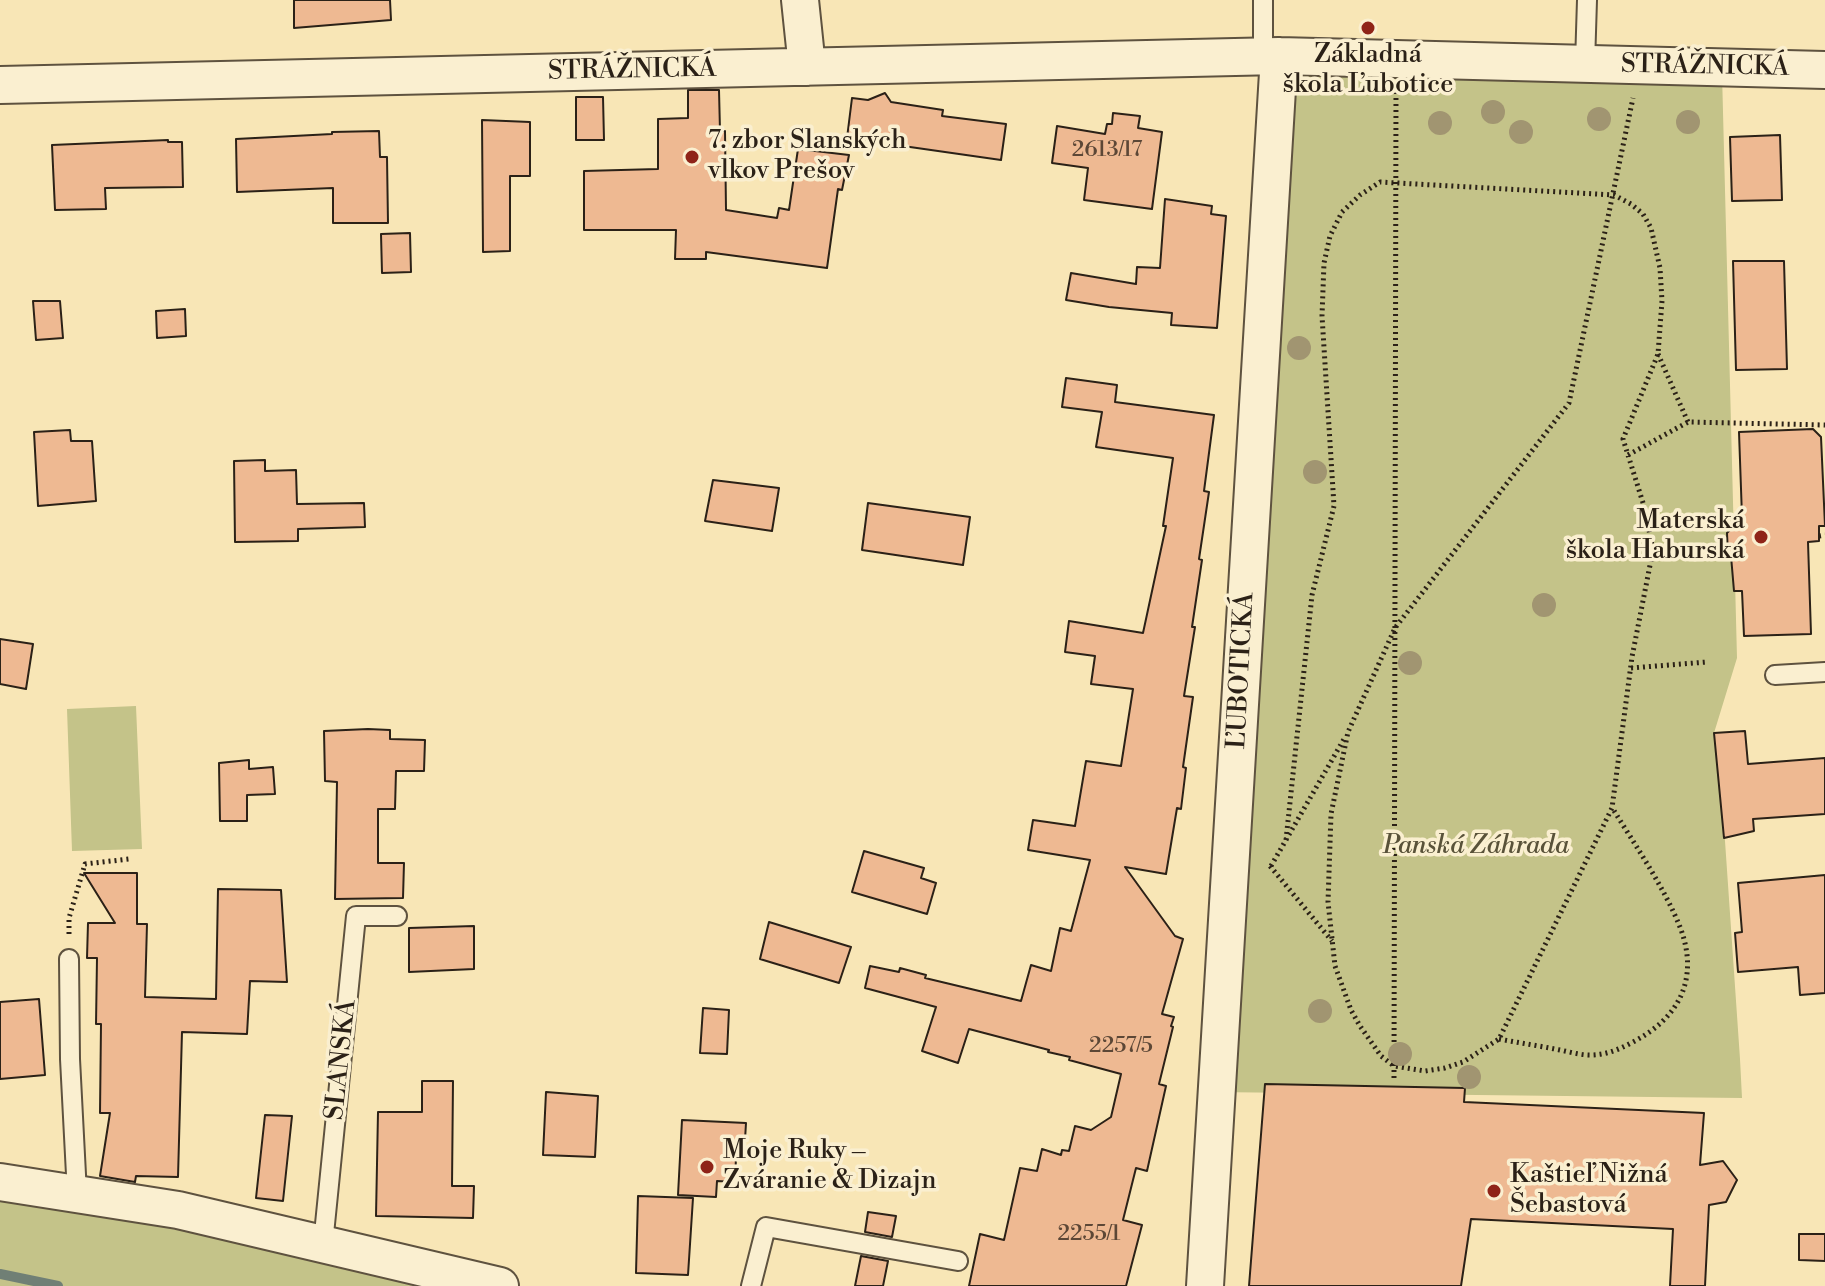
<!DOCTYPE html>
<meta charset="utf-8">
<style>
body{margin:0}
canvas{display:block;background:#f8e6b6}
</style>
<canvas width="1825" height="1286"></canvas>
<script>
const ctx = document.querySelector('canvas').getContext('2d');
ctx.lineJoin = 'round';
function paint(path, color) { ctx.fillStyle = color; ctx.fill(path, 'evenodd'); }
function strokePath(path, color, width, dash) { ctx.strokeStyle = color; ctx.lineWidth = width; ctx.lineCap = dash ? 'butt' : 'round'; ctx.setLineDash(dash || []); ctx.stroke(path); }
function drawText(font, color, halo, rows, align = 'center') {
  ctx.font = font + ' "Libre Bodoni",serif'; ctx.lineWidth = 7; ctx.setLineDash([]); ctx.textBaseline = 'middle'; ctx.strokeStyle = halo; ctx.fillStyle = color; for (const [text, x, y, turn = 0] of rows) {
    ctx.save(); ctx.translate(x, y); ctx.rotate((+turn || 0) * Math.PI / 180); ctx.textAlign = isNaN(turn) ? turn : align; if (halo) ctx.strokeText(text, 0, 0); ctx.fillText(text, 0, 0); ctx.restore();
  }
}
paint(new Path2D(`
 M 1280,56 L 1722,73 L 1737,658 L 1714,733 L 1725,841 L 1740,1059 L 1742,1098 L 1212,1092 Z
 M 136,706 L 142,849 L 72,851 L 67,709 Z
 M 0,1197 L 308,1251 L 414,1286 L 0,1286 Z`), '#c4c389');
strokePath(new Path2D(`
 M 0,1274 L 58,1286`), '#707f75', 10);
const building = new Path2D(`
 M 294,0 L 390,0 L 391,20 L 294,28 Z
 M 688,90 L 719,90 L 720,131 L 725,131 L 726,210 L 777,218 L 779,208 L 789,210 L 798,149 L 849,155 L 842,190 L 838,189 L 827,268 L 706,252 L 706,259 L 675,259 L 676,230 L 584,230 L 584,171 L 658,169 L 658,119 L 688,118 Z
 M 885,93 L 891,102 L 943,110 L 942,116 L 1006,124 L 1001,160 L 847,138 L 852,98 L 868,100 Z
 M 576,97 L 603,97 L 604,140 L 576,140 Z
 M 1113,113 L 1140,116 L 1138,128 L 1162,132 L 1152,209 L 1084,200 L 1088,168 L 1052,163 L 1057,126 L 1105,134 L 1107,124 L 1112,124 Z
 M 482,120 L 530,122 L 530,176 L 510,176 L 510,251 L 483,252 Z
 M 379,131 L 380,157 L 387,157 L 388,223 L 333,223 L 333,188 L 237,192 L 236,139 L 332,134 L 332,132 Z
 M 1780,135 L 1782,200 L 1732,201 L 1730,137 Z
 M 168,140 L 168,142 L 182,142 L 183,187 L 105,188 L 106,209 L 55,210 L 52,145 Z
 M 1165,199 L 1212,206 L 1211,214 L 1226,216 L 1217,328 L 1171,325 L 1172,313 L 1109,307 L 1066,300 L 1071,273 L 1136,284 L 1137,267 L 1160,268 Z
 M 410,233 L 411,272 L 382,273 L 381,234 Z
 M 1733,261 L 1784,261 L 1787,369 L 1736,370 Z
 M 33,301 L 60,301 L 63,338 L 36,340 Z
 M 185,309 L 186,336 L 157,338 L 156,311 Z
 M 1066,378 L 1117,385 L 1115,402 L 1214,415 L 1204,491 L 1209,492 L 1199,559 L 1202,560 L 1192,627 L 1195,627 L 1184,696 L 1193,697 L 1183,767 L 1186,768 L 1181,809 L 1177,808 L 1166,874 L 1125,867 L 1175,936 L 1183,939 L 1162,1014 L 1174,1017 L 1171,1026 L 1173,1027 L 1159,1084 L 1166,1086 L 1147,1171 L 1136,1168 L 1123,1220 L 1142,1225 L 1126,1286 L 969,1286 L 980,1234 L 1004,1240 L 1020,1168 L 1037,1171 L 1042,1149 L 1061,1155 L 1062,1150 L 1069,1151 L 1075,1126 L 1091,1130 L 1111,1117 L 1121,1074 L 1069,1060 L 1070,1057 L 1048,1052 L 1049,1050 L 969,1029 L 958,1063 L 922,1051 L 936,1007 L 865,988 L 870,966 L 899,972 L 900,968 L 926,975 L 925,978 L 1021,1001 L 1031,965 L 1051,971 L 1060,928 L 1071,931 L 1090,860 L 1028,850 L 1033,820 L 1075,826 L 1086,761 L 1121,766 L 1133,689 L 1091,684 L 1095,656 L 1065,652 L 1069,621 L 1143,633 L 1166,526 L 1163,526 L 1173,458 L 1096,447 L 1102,412 L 1062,407 Z
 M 1813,429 L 1821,437 L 1825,526 L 1819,526 L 1819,541 L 1808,542 L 1811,634 L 1744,636 L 1742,591 L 1734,591 L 1731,556 L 1728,556 L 1727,533 L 1742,517 L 1739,432 Z
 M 70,430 L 71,441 L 92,441 L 96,501 L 38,506 L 34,432 Z
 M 265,460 L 265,471 L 296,470 L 297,504 L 364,503 L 365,527 L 298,529 L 298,541 L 235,542 L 234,461 Z
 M 713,480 L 779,488 L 772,531 L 705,521 Z
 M 868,503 L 970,517 L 963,565 L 862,550 Z
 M 0,639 L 33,644 L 26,689 L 0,684 Z
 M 368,729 L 390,730 L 390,739 L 425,740 L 424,771 L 396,771 L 395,809 L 378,809 L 378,863 L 404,863 L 403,898 L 335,899 L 337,782 L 325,781 L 324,731 Z
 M 1745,731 L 1748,764 L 1825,758 L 1825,814 L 1753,819 L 1754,831 L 1724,838 L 1714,733 Z
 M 249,760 L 249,769 L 273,767 L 275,794 L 247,795 L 247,821 L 220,821 L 219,763 Z
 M 864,851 L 924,868 L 921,878 L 936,883 L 927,914 L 852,892 Z
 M 84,873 L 137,873 L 137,924 L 147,924 L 145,997 L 216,999 L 218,889 L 281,890 L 287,982 L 250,981 L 247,1034 L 182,1032 L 178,1177 L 136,1176 L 135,1182 L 100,1176 L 110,1113 L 100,1113 L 101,1024 L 96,1024 L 97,958 L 87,958 L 88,923 L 115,923 Z
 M 1825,875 L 1825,993 L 1800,995 L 1798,967 L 1738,972 L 1735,933 L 1742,932 L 1738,883 Z
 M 769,922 L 851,947 L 839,983 L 760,959 Z
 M 474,926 L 474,969 L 409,972 L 409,928 Z
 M 39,999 L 45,1075 L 0,1079 L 0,1002 Z
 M 703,1008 L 729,1010 L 727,1054 L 700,1053 Z
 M 422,1081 L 453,1081 L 452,1186 L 474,1186 L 473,1218 L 376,1216 L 378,1112 L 422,1112 Z
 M 1265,1084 L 1465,1088 L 1464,1102 L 1704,1113 L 1700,1165 L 1723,1161 L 1737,1180 L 1726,1202 L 1709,1205 L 1705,1286 L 1670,1286 L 1673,1229 L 1471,1219 L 1461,1286 L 1249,1286 Z
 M 546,1092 L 598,1096 L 595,1157 L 543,1155 Z
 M 265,1115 L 292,1116 L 283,1201 L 256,1198 Z
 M 682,1120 L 746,1123 L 744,1157 L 736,1157 L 735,1182 L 717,1181 L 716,1197 L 678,1195 Z
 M 638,1196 L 693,1198 L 688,1275 L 636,1273 Z
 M 868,1212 L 896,1216 L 892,1237 L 865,1232 Z
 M 1799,1234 L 1825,1234 L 1825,1261 L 1799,1260 Z
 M 861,1256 L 888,1261 L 883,1286 L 855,1286 Z`);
paint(building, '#eeb992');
strokePath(building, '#2b2117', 2);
const service = new Path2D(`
 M 1263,57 L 1263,0
 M 1585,64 L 1587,0
 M 1775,675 L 1825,672
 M 69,959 L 70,1059 L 77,1194
 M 323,1244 L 356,916 L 397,916
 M 751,1286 L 766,1227 L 958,1261`);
const minor = new Path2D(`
 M 800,0 L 807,67
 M 0,85 L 1279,56 L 1825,70
 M 0,1182 L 178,1210 L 500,1286
 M 1205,1286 L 1279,56`);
strokePath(service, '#5e523f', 22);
strokePath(minor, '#5e523f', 40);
strokePath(new Path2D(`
 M 1658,354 L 1688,422 L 1825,425
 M 1628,455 L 1688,422
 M 1819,536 L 1825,535
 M 1631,668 L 1707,662
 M 1286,840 L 1312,595 L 1334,506 L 1322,316 L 1324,263 L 1330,236 L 1342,212 L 1360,195 L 1380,182 L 1614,195 L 1631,204 L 1643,214 L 1651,228 L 1660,268 L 1662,301 L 1658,354 L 1623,439 L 1644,506 L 1653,550 L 1632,657 L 1612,808 L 1499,1039 L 1463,1062 L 1445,1068 L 1425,1071 L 1394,1066 L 1381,1056 L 1360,1026 L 1351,1010 L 1335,966 L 1328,902 L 1331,814 L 1348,732 L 1395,628 L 1569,403 L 1633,98
 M 1270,866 L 1332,941
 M 1271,866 L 1344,739
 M 69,934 L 69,918 L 85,864 L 129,859
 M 1499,1039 C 1520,1043 1540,1046 1560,1050 C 1570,1052 1580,1055 1590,1055 C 1605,1055 1618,1050 1631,1043 C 1679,1019 1700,979 1680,927 C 1664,887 1635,845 1613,809
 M 1394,1078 L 1396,92`), '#2b2117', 5, [2, 4]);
strokePath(service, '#faefd0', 18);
strokePath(minor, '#faefd0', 36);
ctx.fillStyle = '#a19571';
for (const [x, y] of [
 [1493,112],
 [1599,119],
 [1688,122],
 [1440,123],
 [1521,132],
 [1299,348],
 [1315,472],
 [1544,605],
 [1410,663],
 [1320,1011],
 [1400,1054],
 [1469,1077]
]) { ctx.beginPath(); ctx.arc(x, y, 12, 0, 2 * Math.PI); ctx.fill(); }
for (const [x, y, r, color] of [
 [1368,28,8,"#8f2418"],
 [692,157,8,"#8f2418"],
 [1761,537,8,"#8f2418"],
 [707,1167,8,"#8f2418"],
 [1494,1191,8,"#8f2418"]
]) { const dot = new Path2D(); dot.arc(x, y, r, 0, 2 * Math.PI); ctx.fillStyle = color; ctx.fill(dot); strokePath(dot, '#faefd0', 3); }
drawText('22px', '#5c4736', null, [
 ["2613/17",1107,151],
 ["2257/5",1121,1047],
 ["2255/1",1089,1235]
]);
drawText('26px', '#2b2117', '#faefd0', [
 ["Základná",1368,56,"center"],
 ["škola Ľubotice",1368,86,"center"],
 ["7. zbor Slanských",708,142],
 ["vlkov Prešov",708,172],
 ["Materská",1745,522,"right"],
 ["škola Haburská",1745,552,"right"],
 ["Moje Ruky –",723,1152],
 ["Zváranie & Dizajn",723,1182],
 ["Kaštieľ Nižná",1510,1176],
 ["Šebastová",1510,1206]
], 'left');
drawText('26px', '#2b2117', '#faefd0', [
 ["STRÁŽNICKÁ",1705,67,1],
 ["STRÁŽNICKÁ",632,71,-1],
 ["ĽUBOTICKÁ",1242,671,-87],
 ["SLANSKÁ",342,1060,-84]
]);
drawText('italic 26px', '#595239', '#faefd0', [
 ["Panská Záhrada",1476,847]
]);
</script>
